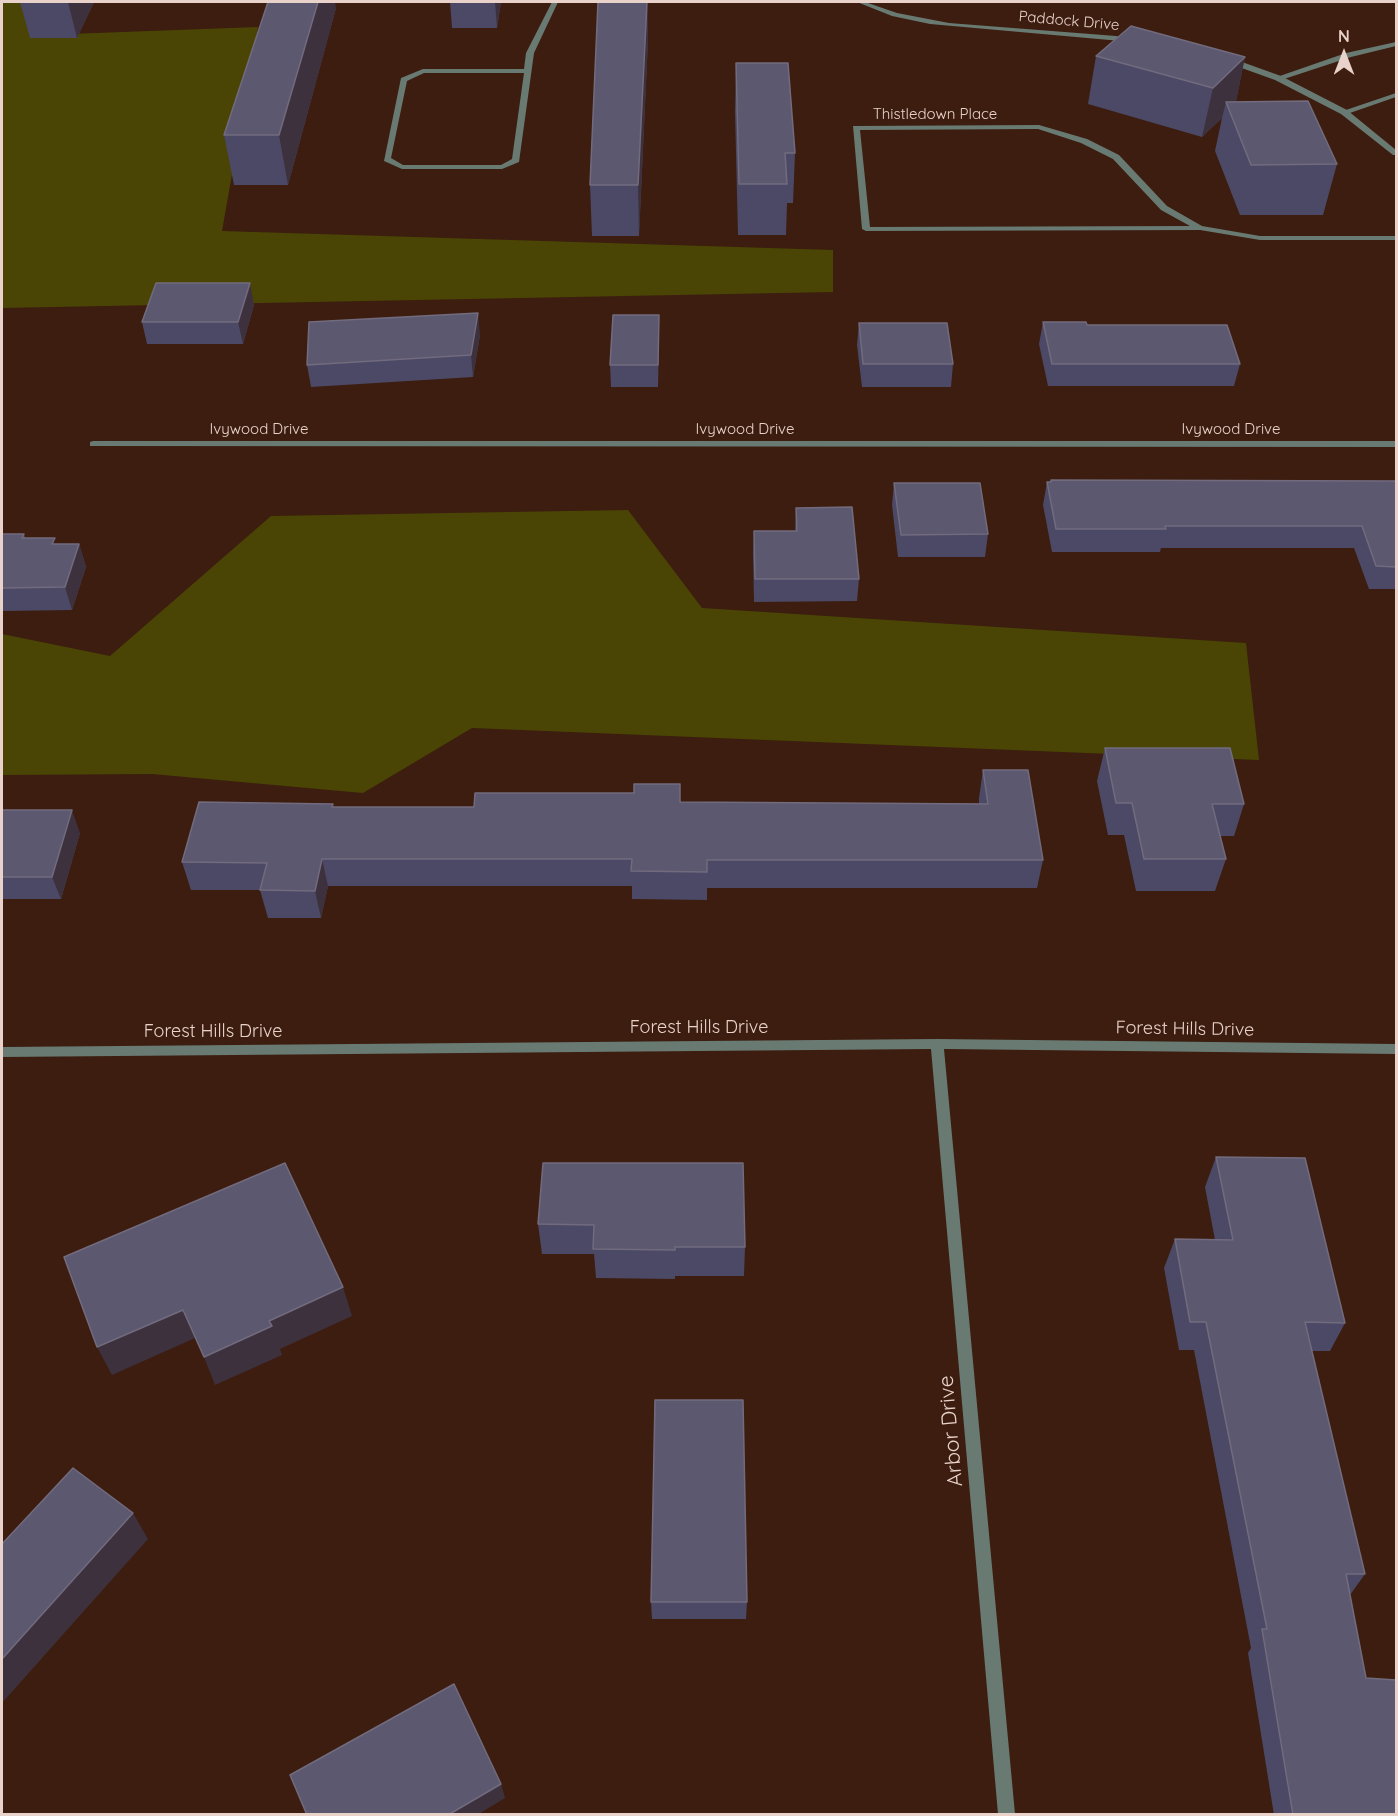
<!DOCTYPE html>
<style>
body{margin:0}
#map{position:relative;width:1398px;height:1816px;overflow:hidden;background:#3c1d0f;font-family:Quicksand,sans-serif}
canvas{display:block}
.frame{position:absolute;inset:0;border:3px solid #e8d2c9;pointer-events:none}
.north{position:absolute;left:1314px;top:24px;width:60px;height:60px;-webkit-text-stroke:4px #3c1d0f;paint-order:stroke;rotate:0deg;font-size:16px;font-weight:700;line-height:24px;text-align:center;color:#e8d2c9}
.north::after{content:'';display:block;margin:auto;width:21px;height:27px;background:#e8d2c9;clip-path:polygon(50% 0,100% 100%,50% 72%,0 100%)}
</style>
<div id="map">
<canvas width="1398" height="1816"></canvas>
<div class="frame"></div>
<div class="north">N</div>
</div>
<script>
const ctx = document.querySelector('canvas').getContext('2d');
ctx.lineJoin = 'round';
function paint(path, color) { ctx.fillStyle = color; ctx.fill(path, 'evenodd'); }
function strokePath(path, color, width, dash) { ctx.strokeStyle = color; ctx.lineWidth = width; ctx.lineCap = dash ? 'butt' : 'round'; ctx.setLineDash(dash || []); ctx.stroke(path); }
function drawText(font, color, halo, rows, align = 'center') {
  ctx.font = font + ' Quicksand,sans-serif'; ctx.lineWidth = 4.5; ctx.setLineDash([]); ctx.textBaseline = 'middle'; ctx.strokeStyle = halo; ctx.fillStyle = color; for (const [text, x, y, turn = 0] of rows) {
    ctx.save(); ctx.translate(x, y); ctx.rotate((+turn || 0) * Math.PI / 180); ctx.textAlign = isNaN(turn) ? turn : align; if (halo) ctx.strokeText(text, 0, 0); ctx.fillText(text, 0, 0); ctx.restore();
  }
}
paint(new Path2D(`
 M 2,2 L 51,2 L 42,35 L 258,27 L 222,231 L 833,250 L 833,292 L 2,308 Z
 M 628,510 L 702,608 L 1246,643 L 1259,760 L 472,728 L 363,793 L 152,774 L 2,775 L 2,634 L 110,656 L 271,516 Z`), '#4a4505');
paint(new Path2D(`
 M 552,2 L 558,2 L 534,53 L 519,162 L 502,169 L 402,169 L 384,161 L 401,78 L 423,69 L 524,69 L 526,53 ZM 424,73 L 524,73 L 512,159 L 501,165 L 403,165 L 391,158 L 407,81 Z
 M 1396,42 L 1396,46 L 1351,57 L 1281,80 L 1274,78 L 1346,53 Z
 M 1396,93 L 1396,97 L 1347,114 L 1340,112 Z
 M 1039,125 L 1087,139 L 1119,155 L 1167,206 L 1202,226 L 1260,236 L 1396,236 L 1396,240 L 1260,240 L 1200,230 L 866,231 L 862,229 L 853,126 ZM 1038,129 L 1081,143 L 1113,159 L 1161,210 L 1190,226 L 870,227 L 860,130 Z`), '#697a72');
paint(new Path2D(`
 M 857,2 L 865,2 L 897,13 L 949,23 L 1116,36 L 1136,40 L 1132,42 L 930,24 L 892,16 Z
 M 1225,58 L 1231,58 L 1281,76 L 1347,110 L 1396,150 L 1396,155 L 1393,155 L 1341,114 L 1275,80 L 1225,62 Z
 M 93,441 L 1396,441 L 1396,447 L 90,446 L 90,442 Z
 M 937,1039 L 1396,1044 L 1396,1054 L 944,1049 L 1015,1814 L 998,1814 L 931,1049 L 2,1057 L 2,1047 Z`), '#697a72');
paint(new Path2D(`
 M 20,2 L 94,2 L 77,38 L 30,38 Z
 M 450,2 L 501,2 L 497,28 L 452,28 Z
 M 598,2 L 647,2 L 648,40 L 639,236 L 592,236 L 590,185 Z
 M 336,8 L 288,185 L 234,185 L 224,135 Z
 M 1096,56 L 1245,57 L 1236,101 L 1337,164 L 1323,215 L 1240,215 L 1215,151 L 1222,118 L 1202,137 L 1088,104 Z
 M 736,63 L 795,153 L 793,203 L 787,203 L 786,235 L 738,235 L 735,112 Z
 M 254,305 L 243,344 L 147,344 L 142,322 Z
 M 1043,322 L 1087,325 L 1240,364 L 1234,386 L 1048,386 L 1039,344 Z
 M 859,323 L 953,364 L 951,387 L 862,387 L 857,345 Z
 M 480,335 L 473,377 L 311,387 L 307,365 Z
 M 659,337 L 658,387 L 611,387 L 610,365 Z
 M 1051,480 L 1396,481 L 1396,589 L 1369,589 L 1354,548 L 1161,548 L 1160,552 L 1052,552 L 1043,505 L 1047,482 L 1050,482 Z
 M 894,483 L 988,534 L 985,557 L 898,557 L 892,505 Z
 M 796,508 L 859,579 L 857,601 L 754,602 L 753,554 L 754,531 L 795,531 Z
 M 2,534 L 24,534 L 25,538 L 57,544 L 79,544 L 86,567 L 72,610 L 2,611 Z
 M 1105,748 L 1244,804 L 1234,836 L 1220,836 L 1226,859 L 1215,891 L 1136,891 L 1124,835 L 1108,835 L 1097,781 Z
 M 983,770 L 1043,860 L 1037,888 L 707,888 L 707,900 L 632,899 L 632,886 L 328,886 L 321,918 L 268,918 L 260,890 L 191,890 L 182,862 L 334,807 L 474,807 L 680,802 L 979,804 L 979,798 Z
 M 2,810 L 80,833 L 61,899 L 2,899 Z
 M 1216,1157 L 1345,1323 L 1330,1351 L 1312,1351 L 1365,1574 L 1350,1595 L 1366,1678 L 1396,1815 L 1274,1815 L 1248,1653 L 1251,1648 L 1194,1350 L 1179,1350 L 1164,1268 L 1175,1239 L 1215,1240 L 1205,1187 Z
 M 543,1163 L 745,1247 L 744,1276 L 675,1276 L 675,1279 L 596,1278 L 594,1254 L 542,1254 L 538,1224 Z
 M 651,1602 L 747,1602 L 746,1619 L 652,1619 Z`), '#4b4965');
paint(new Path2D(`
 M 68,2 L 94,2 L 77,38 Z
 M 318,2 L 335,2 L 336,8 L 288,185 L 279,135 Z
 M 495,2 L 501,2 L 497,28 Z
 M 647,2 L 648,40 L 639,236 L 638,185 Z
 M 1245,57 L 1235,105 L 1226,102 L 1222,118 L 1202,137 L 1213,88 Z
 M 250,283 L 254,305 L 243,344 L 238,322 Z
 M 478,313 L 480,335 L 473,377 L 471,355 Z
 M 659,315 L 659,337 L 658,387 L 658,365 Z
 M 79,544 L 86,567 L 72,610 L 65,587 Z
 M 72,810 L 80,833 L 61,899 L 52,877 Z
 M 322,859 L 328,886 L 321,918 L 315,891 Z
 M 343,1287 L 352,1316 L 280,1349 L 282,1355 L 215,1385 L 204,1357 L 269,1321 Z
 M 183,1310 L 195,1338 L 112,1375 L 97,1347 Z
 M 133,1513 L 148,1539 L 2,1703 L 2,1659 Z
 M 501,1784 L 505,1798 L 477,1815 L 448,1815 Z`), '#3e313e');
const building = new Path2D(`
 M 268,2 L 318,2 L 279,135 L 224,135 Z
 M 598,2 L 647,2 L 638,185 L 590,185 Z
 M 1131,26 L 1245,57 L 1213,88 L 1096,56 Z
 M 736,63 L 788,63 L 795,153 L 785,153 L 787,184 L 739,184 Z
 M 1308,101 L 1337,164 L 1251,165 L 1226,102 Z
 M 156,283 L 250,283 L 238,322 L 142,322 Z
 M 478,313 L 471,355 L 307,365 L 309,322 Z
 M 613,315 L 659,315 L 658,365 L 610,365 Z
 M 1043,322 L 1086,322 L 1087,325 L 1227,325 L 1240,364 L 1052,364 Z
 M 859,323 L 947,323 L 953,364 L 863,364 Z
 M 1051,480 L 1396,481 L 1396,567 L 1376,566 L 1362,526 L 1165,526 L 1166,529 L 1056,529 L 1047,482 L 1051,482 Z
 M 894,483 L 980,483 L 988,534 L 901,535 Z
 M 852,507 L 859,579 L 755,579 L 754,531 L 797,531 L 796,508 Z
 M 2,534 L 24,534 L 22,538 L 55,538 L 52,544 L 79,544 L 65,587 L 2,588 Z
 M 1105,748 L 1230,748 L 1244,804 L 1212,804 L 1226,859 L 1144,859 L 1132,803 L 1116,803 Z
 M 983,770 L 1028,770 L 1043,860 L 707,860 L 707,872 L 631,871 L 632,859 L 322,859 L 315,891 L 260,890 L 267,863 L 182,862 L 199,802 L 333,804 L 332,807 L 474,807 L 475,793 L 634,793 L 634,784 L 680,784 L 680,802 L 988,804 Z
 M 2,810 L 72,810 L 52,877 L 2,877 Z
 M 1216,1157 L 1305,1158 L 1345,1323 L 1305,1322 L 1365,1574 L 1346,1574 L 1366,1678 L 1396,1680 L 1396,1815 L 1293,1815 L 1262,1629 L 1267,1629 L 1206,1322 L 1190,1322 L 1175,1239 L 1233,1240 Z
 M 285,1163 L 343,1287 L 269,1321 L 272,1326 L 204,1357 L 183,1310 L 97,1347 L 64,1257 Z
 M 543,1163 L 743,1163 L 745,1247 L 675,1247 L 675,1250 L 593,1249 L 594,1225 L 538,1224 Z
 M 655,1400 L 743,1400 L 747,1602 L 651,1602 Z
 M 73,1468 L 133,1513 L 2,1659 L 2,1544 Z
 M 454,1684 L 501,1784 L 448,1815 L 307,1815 L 290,1775 Z`);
paint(building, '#5c5870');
strokePath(building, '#726b7e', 1.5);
drawText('15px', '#e8d2c9', '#3c1d0f', [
 ["Paddock Drive",1069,21,5],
 ["Thistledown Place",935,114],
 ["Ivywood Drive",259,429],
 ["Ivywood Drive",745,429],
 ["Ivywood Drive",1231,429]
]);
drawText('18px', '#e8d2c9', '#3c1d0f', [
 ["Forest Hills Drive",699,1028],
 ["Forest Hills Drive",1185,1029,1],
 ["Forest Hills Drive",213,1032]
]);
drawText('21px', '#e8d2c9', '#3c1d0f', [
 ["Arbor Drive",951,1431,-95]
]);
</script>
